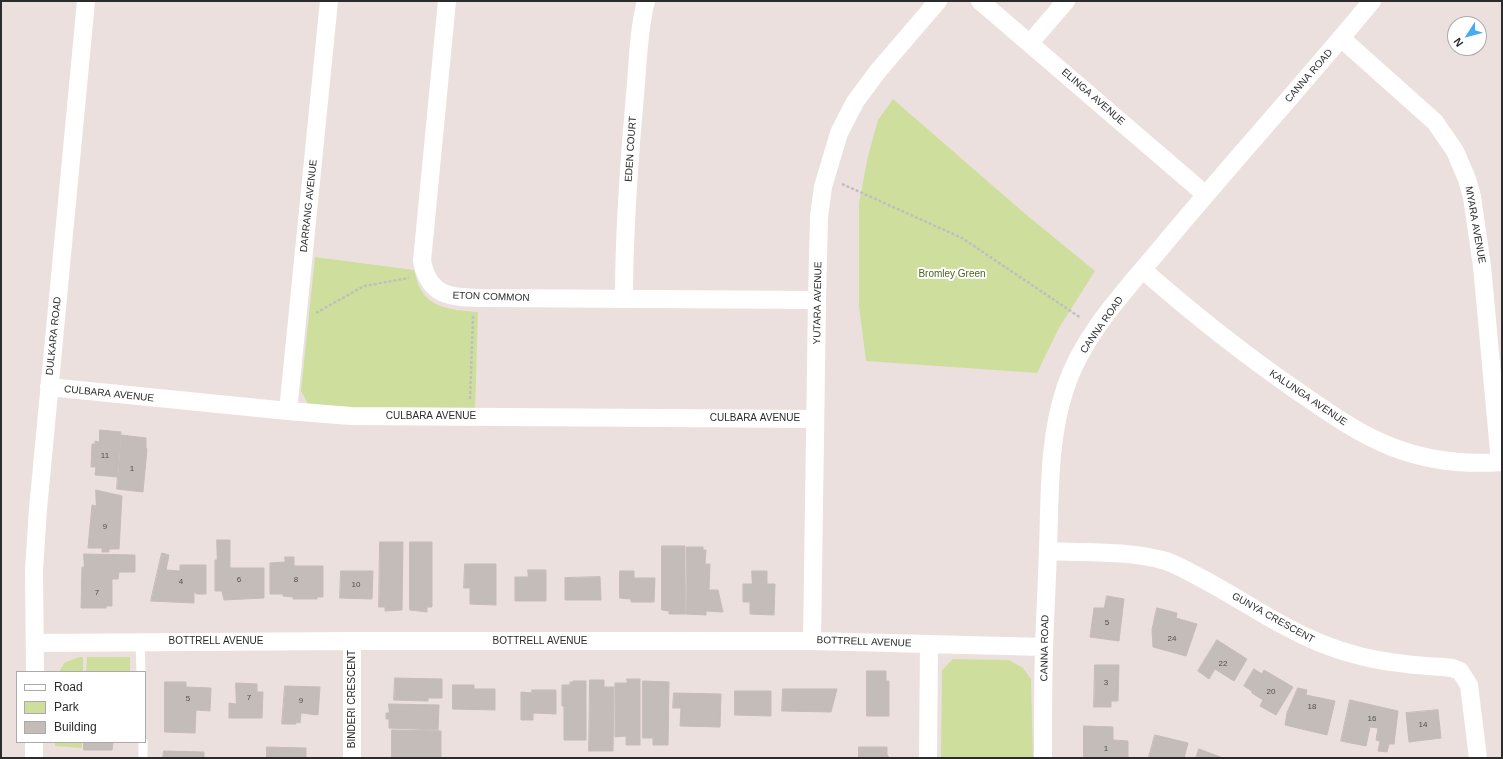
<!DOCTYPE html>
<style>
body{margin:0}
#map{position:relative;width:1503px;height:759px;overflow:hidden;background:#ece0de;font-family:Helvetica,sans-serif}
canvas{display:block}
.frame{position:absolute;inset:0;border:2px solid #2b2b2b;pointer-events:none}
.legend{position:absolute;left:16px;top:671px;width:130px;height:72px;box-sizing:border-box;background:#fff;border:1px solid #aaa;margin:0;padding:5px 7px;list-style:none;font-size:12px;color:#2b2b2b}
.legend li{display:flex;align-items:center;gap:8px;height:20px}
.legend b{width:20px;border:1px solid #aaa}
.north{position:absolute;left:1447px;top:16px;width:40px;height:40px;box-sizing:border-box;background:#fff;border:1px solid #aaa;border-radius:50%;rotate:234deg;font-size:11px;font-weight:700;line-height:16px;text-align:center;color:#2b2b2b}
.north::after{content:'';display:block;margin:auto;width:14px;height:18px;background:#46abf0;clip-path:polygon(50% 0,100% 100%,50% 72%,0 100%)}
</style>
<div id="map">
<canvas width="1503" height="759"></canvas>
<div class="frame"></div>
<ul class="legend">
<li><b style="height:5px;background:#fff"></b>Road</li>
<li><b style="height:11px;background:#cedf9d"></b>Park</li>
<li><b style="height:11px;background:#c4bcb9"></b>Building</li>
</ul>
<div class="north">N</div>
</div>
<script>
const ctx = document.querySelector('canvas').getContext('2d');
ctx.lineJoin = 'round';
function paint(path, color) { ctx.fillStyle = color; ctx.fill(path, 'evenodd'); }
function strokePath(path, color, width, dash) { ctx.strokeStyle = color; ctx.lineWidth = width; ctx.lineCap = dash ? 'butt' : 'round'; ctx.setLineDash(dash || []); ctx.stroke(path); }
function drawText(font, color, halo, rows, align = 'center') {
  ctx.font = font + ' Helvetica,sans-serif'; ctx.lineWidth = 4; ctx.setLineDash([]); ctx.textBaseline = 'middle'; ctx.strokeStyle = halo; ctx.fillStyle = color; for (const [text, x, y, turn = 0] of rows) {
    ctx.save(); ctx.translate(x, y); ctx.rotate((+turn || 0) * Math.PI / 180); ctx.textAlign = isNaN(turn) ? turn : align; if (halo) ctx.strokeText(text, 0, 0); ctx.fillText(text, 0, 0); ctx.restore();
  }
}
paint(new Path2D(`
 M 893,99 L 1023,212 L 1095,271 L 1059,328 L 1037,373 L 866,361 L 859,306 L 859,203 L 868,156 L 878,120 Z
 M 315,257 L 414,270 C 416,276 417,283 420,288 C 431,310 457,310 478,312 L 475,411 L 322,409 L 308,404 L 301,391 Z
 M 79,657 L 83,657 L 83,672 L 59,672 L 64,663 Z
 M 87,657 L 130,657 L 130,672 L 86,672 Z
 M 953,659 L 1009,660 L 1023,668 L 1031,679 L 1033,758 L 941,758 L 942,670 Z
 M 55,742 L 82,742 L 82,748 L 55,746 Z`), '#cedf9d');
const building = new Path2D(`
 M 100,430 L 121,432 L 117,477 L 95,475 L 96,467 L 91,467 L 92,444 L 95,444 L 95,441 L 99,442 Z
 M 121,435 L 146,438 L 146,448 L 147,449 L 143,492 L 117,489 Z
 M 96,490 L 122,496 L 119,549 L 109,549 L 109,552 L 102,552 L 102,548 L 88,548 L 92,505 L 96,506 Z
 M 217,540 L 230,540 L 230,568 L 264,568 L 264,598 L 224,600 L 222,591 L 215,591 L 215,560 L 217,560 Z
 M 380,542 L 403,542 L 402,610 L 385,611 L 385,607 L 379,607 Z
 M 410,542 L 432,542 L 432,607 L 427,607 L 427,612 L 410,610 Z
 M 662,546 L 685,546 L 685,614 L 669,614 L 669,611 L 662,610 Z
 M 687,547 L 703,547 L 703,550 L 706,550 L 705,564 L 710,564 L 709,590 L 718,590 L 723,612 L 706,611 L 706,615 L 686,614 Z
 M 162,553 L 169,555 L 166,570 L 180,571 L 180,565 L 206,565 L 206,594 L 197,594 L 194,592 L 194,603 L 151,601 Z
 M 84,554 L 135,555 L 135,572 L 119,572 L 118,579 L 112,579 L 112,606 L 106,606 L 106,608 L 81,608 L 82,567 L 84,567 Z
 M 285,557 L 294,557 L 294,566 L 323,566 L 323,597 L 317,597 L 317,599 L 293,599 L 293,597 L 283,596 L 283,594 L 270,594 L 270,563 L 285,562 Z
 M 465,564 L 496,564 L 496,605 L 470,604 L 470,588 L 464,588 Z
 M 528,570 L 546,570 L 546,601 L 515,601 L 515,577 L 528,577 Z
 M 341,571 L 373,571 L 372,599 L 340,598 Z
 M 620,571 L 634,571 L 634,578 L 655,578 L 654,602 L 631,602 L 631,599 L 620,598 Z
 M 752,571 L 767,571 L 767,584 L 775,584 L 774,615 L 750,614 L 750,602 L 743,602 L 743,584 L 752,584 Z
 M 600,577 L 601,600 L 565,600 L 565,578 Z
 M 1107,596 L 1124,599 L 1119,641 L 1090,637 L 1094,608 L 1104,608 Z
 M 1157,608 L 1177,613 L 1176,618 L 1197,624 L 1186,656 L 1153,647 L 1152,630 Z
 M 1217,640 L 1247,659 L 1234,681 L 1215,669 L 1209,679 L 1198,671 Z
 M 1095,665 L 1119,665 L 1118,701 L 1111,701 L 1111,707 L 1094,707 Z
 M 1254,669 L 1262,674 L 1264,670 L 1293,687 L 1276,715 L 1260,706 L 1263,700 L 1252,693 L 1252,691 L 1244,686 Z
 M 867,671 L 886,671 L 886,681 L 889,681 L 889,716 L 867,716 Z
 M 395,678 L 442,679 L 442,698 L 428,698 L 428,701 L 394,700 Z
 M 627,679 L 640,679 L 640,745 L 626,745 L 626,736 L 615,737 L 615,683 L 627,683 Z
 M 590,680 L 604,680 L 604,687 L 614,687 L 613,751 L 589,751 Z
 M 573,681 L 586,681 L 586,740 L 564,740 L 564,706 L 562,706 L 562,685 L 570,685 L 570,682 L 573,682 Z
 M 643,681 L 669,682 L 668,745 L 653,745 L 653,738 L 643,738 Z
 M 165,682 L 186,682 L 186,687 L 211,688 L 210,711 L 196,710 L 195,733 L 165,732 Z
 M 236,683 L 257,684 L 257,692 L 263,692 L 262,718 L 229,718 L 229,703 L 236,704 Z
 M 453,685 L 474,685 L 474,689 L 495,689 L 495,710 L 453,709 Z
 M 285,686 L 320,687 L 318,715 L 301,713 L 300,723 L 296,722 L 296,724 L 282,724 Z
 M 1298,688 L 1307,690 L 1306,695 L 1335,701 L 1327,735 L 1285,725 L 1287,713 Z
 M 783,689 L 837,689 L 831,712 L 782,711 Z
 M 532,690 L 556,690 L 556,714 L 533,713 L 533,720 L 521,720 L 521,692 L 532,693 Z
 M 735,691 L 771,691 L 771,716 L 735,715 Z
 M 674,693 L 721,694 L 720,727 L 680,726 L 681,708 L 673,708 Z
 M 1350,700 L 1398,711 L 1394,744 L 1389,744 L 1387,752 L 1378,751 L 1380,741 L 1376,740 L 1378,728 L 1370,727 L 1366,746 L 1341,741 Z
 M 389,704 L 439,705 L 438,730 L 389,728 L 389,719 L 386,719 L 386,713 L 389,713 Z
 M 1438,710 L 1441,738 L 1409,742 L 1406,713 Z
 M 1084,726 L 1113,727 L 1113,740 L 1128,741 L 1128,758 L 1084,758 Z
 M 392,730 L 441,731 L 441,758 L 392,757 Z
 M 1155,735 L 1188,743 L 1184,758 L 1149,757 Z
 M 84,742 L 113,742 L 112,750 L 84,750 Z
 M 267,747 L 306,748 L 306,758 L 267,758 Z
 M 859,747 L 887,747 L 887,755 L 890,758 L 859,758 Z
 M 1199,749 L 1223,758 L 1196,758 Z
 M 164,751 L 204,752 L 204,758 L 163,758 Z`);
paint(building, '#c4bcb9');
strokePath(building, '#c7bbb7', 1);
strokePath(new Path2D(`
 M 842,184 L 962,238 L 1081,318
 M 316,313 L 364,286 L 409,278
 M 470,399 L 473,316`), '#bfbfbf', 2.5, [3, 2]);
strokePath(new Path2D(`
 M 140,642 L 141,672
 M 143,742 L 143,758`), '#fff', 9);
strokePath(new Path2D(`
 M 447,1 L 422,261 C 429,297 451,297 482,298 L 817,300
 M 980,1 L 1206,195
 M 1341,38 L 1435,122 L 1455,151 L 1467,179 L 1472,197 L 1482,266 L 1500,462
 M 1030,43 L 1066,1
 M 1143,270 C 1191,312 1241,352 1293,388 C 1325,410 1356,433 1392,447 C 1428,461 1463,465 1502,462
 M 624,298 C 624,230 629,162 635,95 C 638,64 638,31 646,1
 M 49,387 L 288,411 L 351,416 L 815,419
 M 288,411 L 329,1
 M 1048,551 C 1087,553 1128,550 1166,561 C 1177,565 1188,571 1199,577 C 1228,592 1255,610 1283,625 C 1336,655 1383,664 1443,667 L 1452,668 L 1460,671 L 1469,685 L 1478,758
 M 812,641 L 817,300 L 819,217 L 823,187 L 839,133 L 855,102 L 878,71 L 938,1
 M 35,643 L 352,641 L 812,641 L 1044,647
 M 35,672 L 34,570 L 38,509 L 86,1
 M 34,758 L 34,742
 M 352,758 L 352,641
 M 928,758 L 929,644
 M 1043,758 C 1043,722 1043,685 1044,649 C 1045,616 1047,582 1048,549 C 1050,495 1048,441 1065,389 C 1083,333 1128,288 1165,243 C 1233,162 1304,83 1372,1`), '#fff', 18);
drawText('8px', '#514f4e', null, [
 ["11",105,456],
 ["1",132,469],
 ["9",105,527],
 ["6",239,580],
 ["8",296,580],
 ["4",181,582],
 ["10",356,585],
 ["7",97,593],
 ["5",1107,623],
 ["24",1172,639],
 ["22",1223,664],
 ["3",1106,683],
 ["20",1271,692],
 ["7",249,698],
 ["5",188,699],
 ["9",301,701],
 ["18",1312,707],
 ["16",1372,719],
 ["14",1423,725],
 ["1",1106,749]
]);
drawText('10px', '#2b2b2b', '#fff', [
 ["CANNA ROAD",1309,76,-49],
 ["ELINGA AVENUE",1093,97,41],
 ["EDEN COURT",631,149,-86],
 ["DARRANG AVENUE",309,206,-84],
 ["MYARA AVENUE",1475,225,80],
 ["ETON COMMON",491,297,2],
 ["YUTARA AVENUE",818,303,-89],
 ["CANNA ROAD",1102,325,-55],
 ["DULKARA ROAD",54,336,-84],
 ["CULBARA AVENUE",109,394,6],
 ["KALUNGA AVENUE",1308,398,34],
 ["CULBARA AVENUE",431,416],
 ["CULBARA AVENUE",755,418],
 ["GUNYA CRESCENT",1273,618,29],
 ["BOTTRELL AVENUE",216,641],
 ["BOTTRELL AVENUE",540,641],
 ["BOTTRELL AVENUE",864,642,2],
 ["CANNA ROAD",1045,648,-89],
 ["BINDERI CRESCENT",352,699,-90]
]);
drawText('10px', '#49641e', '#fff', [
 ["Bromley Green",952,274]
]);
</script>
